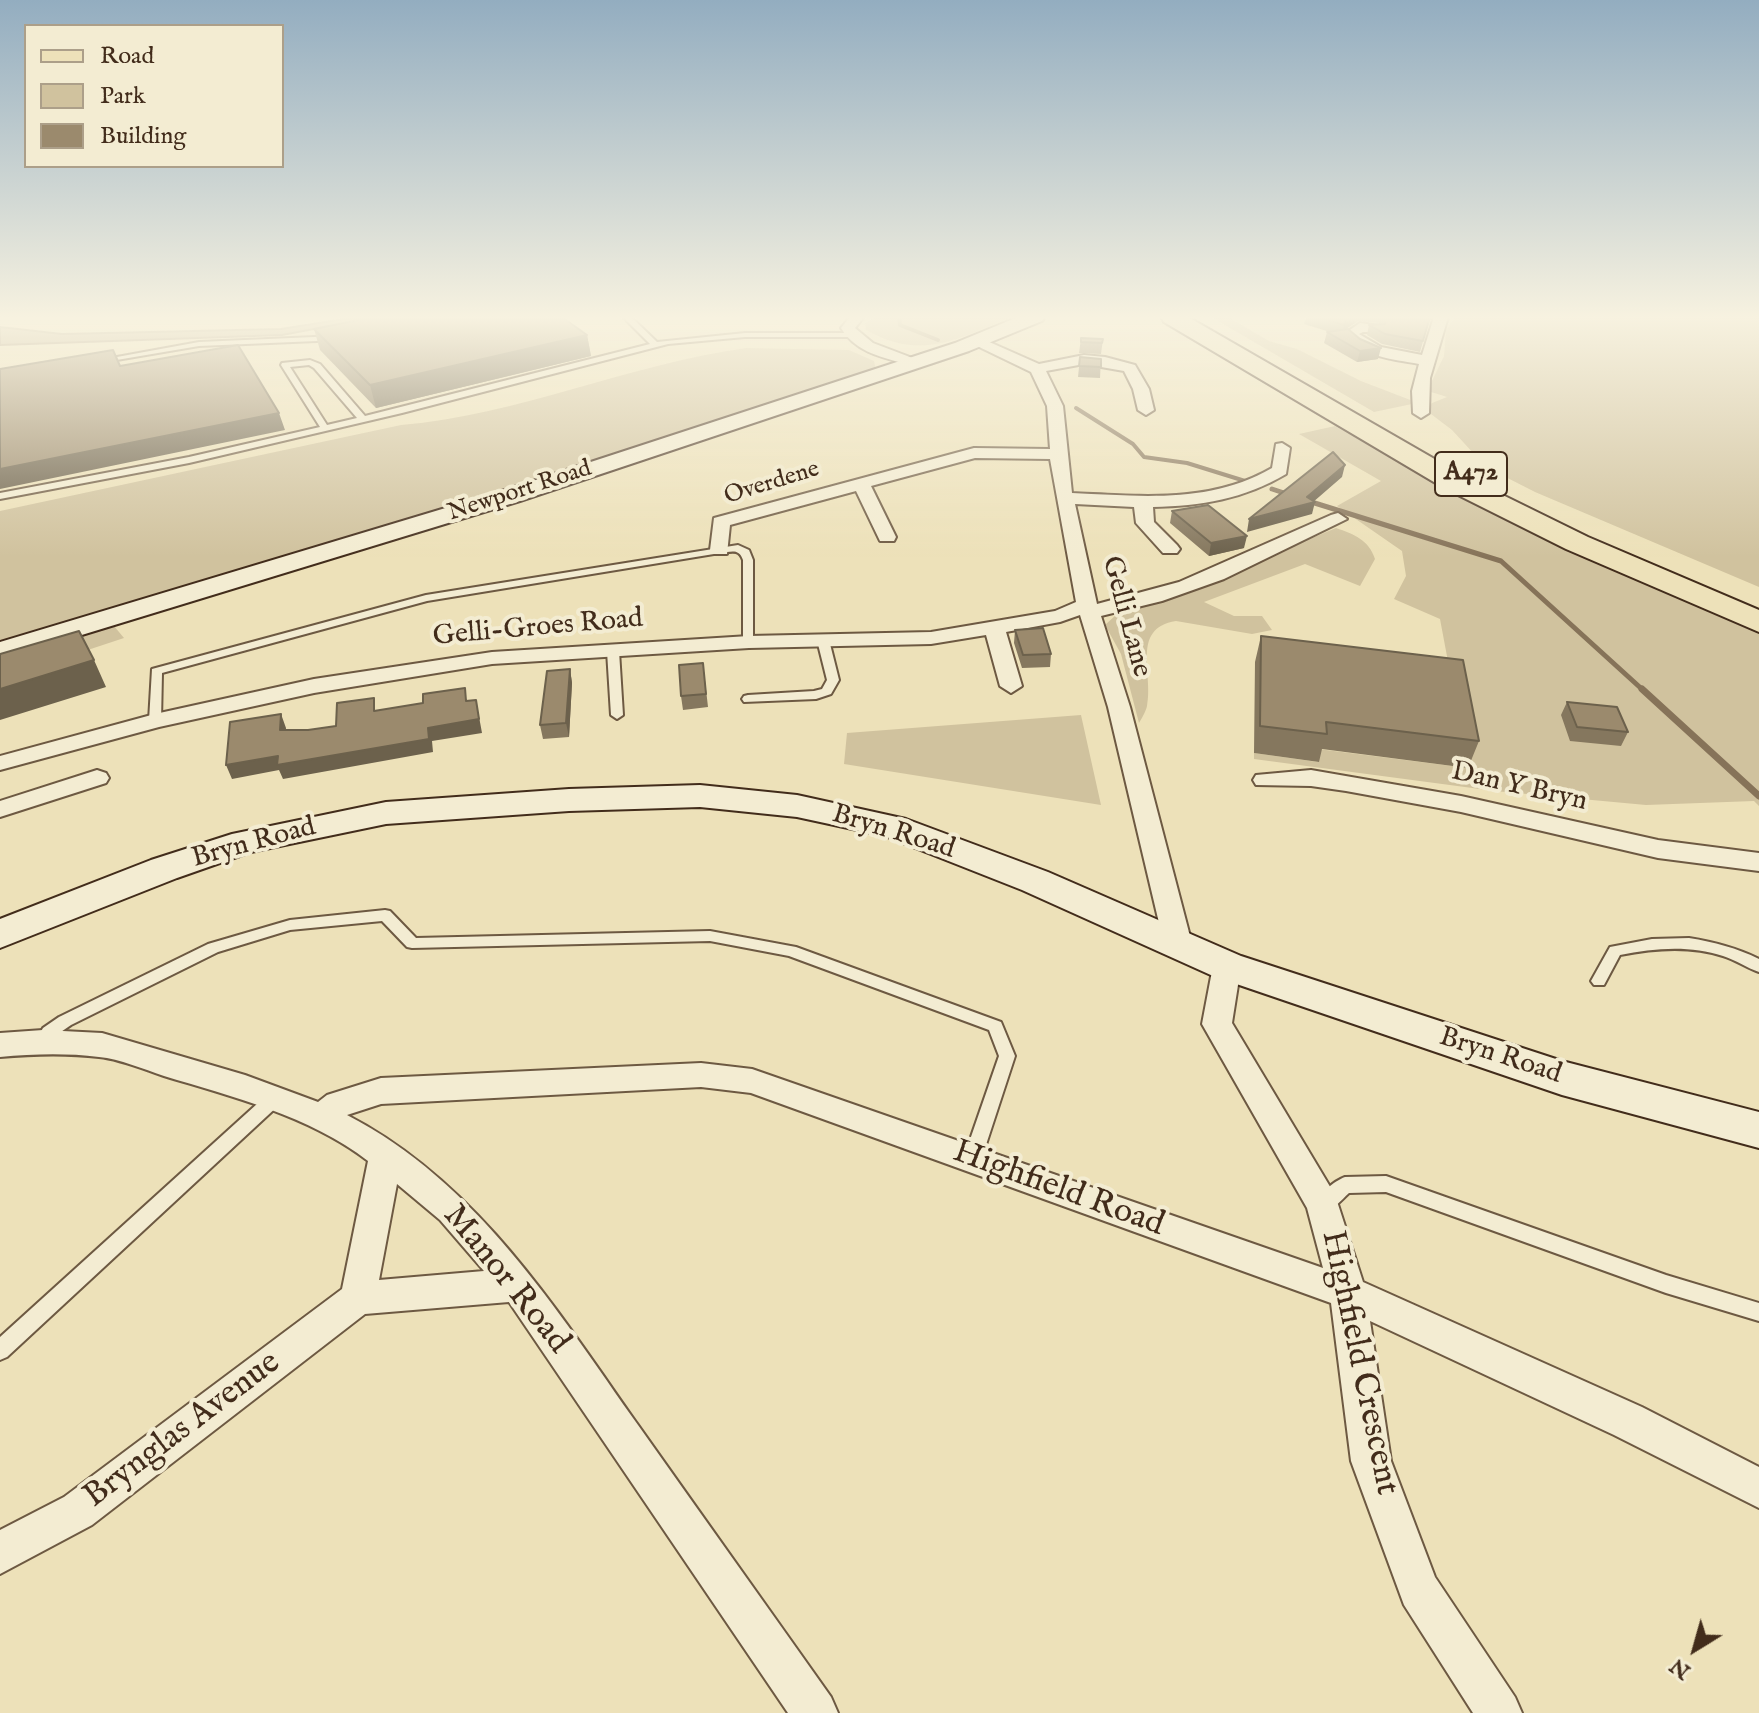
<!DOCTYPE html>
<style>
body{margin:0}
#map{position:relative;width:1759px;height:1713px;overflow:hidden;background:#ede1b9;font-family:"IM FELL English",serif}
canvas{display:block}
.legend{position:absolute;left:24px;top:24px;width:260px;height:144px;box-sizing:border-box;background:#f3ecd2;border:2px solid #ac9f89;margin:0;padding:10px 14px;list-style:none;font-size:24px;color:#422c1b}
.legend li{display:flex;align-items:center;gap:16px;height:40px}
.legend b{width:40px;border:2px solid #ac9f89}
.north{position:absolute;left:1655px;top:1609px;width:80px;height:80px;-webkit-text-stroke:6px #f3ecd2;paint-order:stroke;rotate:217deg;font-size:22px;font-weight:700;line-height:32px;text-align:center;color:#422c1b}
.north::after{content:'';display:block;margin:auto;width:28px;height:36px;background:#422c1b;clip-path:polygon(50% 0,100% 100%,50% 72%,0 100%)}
</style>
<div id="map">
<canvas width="1759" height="1713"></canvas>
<ul class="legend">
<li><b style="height:10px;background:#ede1b9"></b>Road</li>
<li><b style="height:22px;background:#d0c29e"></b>Park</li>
<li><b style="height:22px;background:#9b8a6d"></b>Building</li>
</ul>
<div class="north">N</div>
</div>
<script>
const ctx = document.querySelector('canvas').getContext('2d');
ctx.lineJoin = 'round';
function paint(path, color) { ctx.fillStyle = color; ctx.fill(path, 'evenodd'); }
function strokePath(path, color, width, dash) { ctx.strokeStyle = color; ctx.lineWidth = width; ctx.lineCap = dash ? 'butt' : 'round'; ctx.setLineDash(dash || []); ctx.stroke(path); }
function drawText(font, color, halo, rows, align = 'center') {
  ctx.font = font + ' "IM FELL English",serif'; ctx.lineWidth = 8; ctx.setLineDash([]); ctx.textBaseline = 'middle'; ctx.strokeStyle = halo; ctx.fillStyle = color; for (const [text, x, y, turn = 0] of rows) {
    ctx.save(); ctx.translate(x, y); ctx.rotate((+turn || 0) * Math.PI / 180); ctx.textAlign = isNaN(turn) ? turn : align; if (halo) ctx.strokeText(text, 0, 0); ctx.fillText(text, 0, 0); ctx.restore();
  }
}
paint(new Path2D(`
 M 875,317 L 1011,317 C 959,339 920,361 866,330 L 865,323 Z
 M 1211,317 L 1228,317 L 1269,341 L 1297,349 L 1361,381 L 1413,401 L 1412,404 L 1374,412 Z
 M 1455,317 L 1759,317 L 1759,587 L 1535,492 L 1486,467 L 1452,430 L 1427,411 L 1432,403 L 1447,397 L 1431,392 L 1429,387 L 1444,356 L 1446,330 Z
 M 746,348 L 849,350 L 874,361 L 876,370 L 485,501 L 104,614 L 124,638 L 0,679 L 0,511 L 401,425 C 519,415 629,364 746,348 Z
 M 1335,426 L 1416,471 L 1759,629 L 1759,806 L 1754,801 L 1646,805 L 1495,791 L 1254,759 L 1254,753 L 1318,762 L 1318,749 L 1468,768 L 1440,619 L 1394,599 L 1406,576 L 1402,551 L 1337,506 L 1381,481 L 1299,434 Z
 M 1336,528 C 1354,534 1369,540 1375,559 L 1360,586 L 1305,564 L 1204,602 L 1234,616 L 1262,616 L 1272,630 L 1252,634 L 1176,621 C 1130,628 1154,675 1147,706 C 1146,711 1142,718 1139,723 L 1121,654 L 1105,625 L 1116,615 L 1167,598 Z
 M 1081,715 L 1101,805 L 844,764 L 847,733 Z`), '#d0c29e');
const water = new Path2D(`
 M 356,317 L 378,317 L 282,335 L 0,345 L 0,327 L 62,334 L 281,329 Z`);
paint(water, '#b3a383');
strokePath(water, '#867359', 2);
strokePath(new Path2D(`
 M 899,317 L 900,325 L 938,340
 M 1076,408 L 1133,444 L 1144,457 L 1187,463 L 1245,481`), '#867359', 4);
strokePath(new Path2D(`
 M 1272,489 L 1290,495
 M 1305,500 L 1501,561 L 1644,691`), '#867359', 5);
strokePath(new Path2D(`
 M 1642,689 L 1759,796`), '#867359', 7);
const lane = new Path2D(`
 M 623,317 L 631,317 L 657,342 L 745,333 L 852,333 L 856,335 L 852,337 L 745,337 L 668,344 L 402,413 L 189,463 L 0,499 L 0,493 L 189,457 L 320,427 L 281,365 L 282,363 L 310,360 L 320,364 L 365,416 L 650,344 ZM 309,365 L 314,368 L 357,418 L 327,425 L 290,367 Z
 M 337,336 L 340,336 L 340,340 L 199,346 L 99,363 L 95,361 L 199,342 Z
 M 738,545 L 749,550 L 753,560 L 753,644 L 749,645 L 743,642 L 743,560 C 739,548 731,552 720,553 L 427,601 L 162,673 L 161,721 L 155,725 L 149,721 L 152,669 L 426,595 Z
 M 823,637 L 829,640 L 839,680 L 831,694 L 816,699 L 744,702 L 742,699 L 744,696 L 748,695 L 814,691 L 822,689 L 827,680 L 817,640 Z
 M 613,648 L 619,651 L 623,715 L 617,719 L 611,715 L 607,651 Z
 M 385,910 L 390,911 L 416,938 L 710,931 L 796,947 L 1001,1022 L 1015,1056 L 981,1160 L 978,1165 L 972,1167 L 966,1165 L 963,1160 L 999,1056 L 989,1030 L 789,956 L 710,941 L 412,948 L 407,947 L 382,921 L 290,930 L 218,952 L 71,1025 L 55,1036 L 49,1046 L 43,1048 L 37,1046 L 35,1042 L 43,1028 L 59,1017 L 208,944 L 290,920 Z
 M 1689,938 C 1714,942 1737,948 1759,959 L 1759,972 C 1747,968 1736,960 1723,956 C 1690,945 1654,948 1620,955 L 1604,985 L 1594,985 L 1591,981 L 1610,947 L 1652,939 Z
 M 274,1092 L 280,1094 L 282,1099 L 280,1104 L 7,1357 L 0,1360 L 0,1337 L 268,1094 Z
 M 1386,1176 L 1666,1275 L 1759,1303 L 1759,1321 L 1666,1293 L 1386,1192 L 1349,1193 C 1340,1201 1330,1215 1317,1211 L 1314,1205 C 1319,1194 1334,1181 1345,1177 Z`);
const street = new Path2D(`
 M 850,317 L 864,317 L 855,328 L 873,343 L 923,362 L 916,366 L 911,365 C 884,358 856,353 841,328 Z
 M 1434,317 L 1448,317 L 1430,378 L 1429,413 L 1421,418 L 1413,413 L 1412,391 L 1419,364 C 1392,359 1362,357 1344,334 L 1360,323 L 1380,326 L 1380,332 L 1363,332 L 1359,334 L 1381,347 L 1422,355 Z
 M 978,337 L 1039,364 L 1084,355 L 1105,357 L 1135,365 L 1149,389 L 1154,410 L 1146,415 L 1138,410 L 1133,389 L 1124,371 L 1084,364 L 1046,371 L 1063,406 L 1072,493 C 1141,496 1210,504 1272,468 L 1276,444 L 1282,443 L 1290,448 L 1286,474 C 1244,499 1201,506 1153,507 L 1154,522 L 1177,545 L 1180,549 L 1177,553 L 1163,553 L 1136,523 L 1134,507 L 1075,504 L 1097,604 L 1179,582 L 1331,515 L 1338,513 L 1347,519 L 1224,579 L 1162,601 L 1101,616 L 1130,707 L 1192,944 L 1188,951 L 1178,954 L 1168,951 L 1164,944 L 1108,707 L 1080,615 L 1060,622 L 1006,632 L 1022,686 L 1011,693 L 1000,686 L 986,635 L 931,644 L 749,648 L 492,664 L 314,693 L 159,727 L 0,770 L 0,756 L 155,714 L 314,679 L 492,652 L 749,636 L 931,632 L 1055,611 L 1076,602 L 1050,459 L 975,458 L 871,486 L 896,537 L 894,541 L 880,541 L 856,491 L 730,525 L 727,554 L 713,554 L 710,550 L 714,518 L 974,448 L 1050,449 L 1047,406 L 1031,372 L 973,344 L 973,338 Z
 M 97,770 L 106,773 L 109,778 L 106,783 L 0,817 L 0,801 Z
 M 1311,770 L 1461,796 L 1658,840 L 1759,853 L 1759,871 L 1658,858 L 1461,812 L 1346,791 L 1311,786 L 1256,785 L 1253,780 L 1256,775 Z
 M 1227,956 L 1237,959 L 1241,966 L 1232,1023 L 1335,1195 L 1363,1282 L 1642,1407 L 1759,1467 L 1759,1508 L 1614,1435 L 1370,1321 L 1391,1461 L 1435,1577 L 1515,1697 L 1522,1713 L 1473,1713 L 1404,1605 L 1351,1461 L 1331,1303 L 751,1093 L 701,1087 L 381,1104 L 347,1115 C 477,1182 556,1309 638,1425 C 702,1516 767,1606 831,1697 L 838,1713 L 788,1713 L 509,1302 L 365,1314 L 92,1525 L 0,1574 L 0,1530 L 64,1497 L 342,1289 L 368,1161 C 310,1116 233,1097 164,1076 C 143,1069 120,1059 99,1057 C 66,1053 33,1054 0,1057 L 0,1033 L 43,1030 L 102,1033 L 245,1075 L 318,1102 L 327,1095 L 381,1078 L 701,1063 L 752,1069 L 1323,1268 L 1307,1208 L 1202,1024 L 1213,966 L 1217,959 ZM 397,1184 L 440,1220 L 484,1271 L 379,1280 Z`);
const secondary = new Path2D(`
 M 1018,317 L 1045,317 L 1042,321 L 969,351 L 520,501 L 0,660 L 0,642 L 502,491 L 955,343 Z
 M 700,785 L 797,795 L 906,819 L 1048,872 L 1241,956 L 1562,1061 L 1759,1112 L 1759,1148 L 1562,1095 L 1213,976 L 1022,890 L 885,836 L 797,817 L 700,807 L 569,811 L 386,824 L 251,852 L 177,878 L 0,948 L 0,919 L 151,860 L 232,834 L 386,802 L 569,789 Z`);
const primary = new Path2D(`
 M 1161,317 L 1188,317 L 1464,476 L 1588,537 L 1759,610 L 1759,632 L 1566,549 L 1444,488 L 1164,322 Z`);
strokePath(lane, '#6d5942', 4);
strokePath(street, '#6d5942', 4);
strokePath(secondary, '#422c1b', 4);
strokePath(primary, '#422c1b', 4);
paint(lane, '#f3ecd2');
paint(street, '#f3ecd2');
paint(secondary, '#f3ecd2');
paint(primary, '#ede1b9');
paint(new Path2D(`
 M 1306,317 L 1430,317 L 1420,352 L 1382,344 L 1367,335 L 1369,325 L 1380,323 L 1358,321 L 1346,329 L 1378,359 L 1357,362 L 1324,343 L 1327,332 L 1330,332 L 1304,324 Z
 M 314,329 L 587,335 L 591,356 L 376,408 L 320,350 Z
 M 1081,338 L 1103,339 L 1101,354 L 1079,353 Z
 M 1080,357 L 1101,359 L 1100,378 L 1078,377 Z
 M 1172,511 L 1244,548 L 1209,556 L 1170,523 Z
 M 1015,630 L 1051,654 L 1050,667 L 1022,668 L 1014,643 Z
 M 1261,636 L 1479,741 L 1468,768 L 1322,749 L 1319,762 L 1254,753 L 1255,662 Z
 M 703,663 L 708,707 L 683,710 L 681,696 Z
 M 570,669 L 572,683 L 569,737 L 543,739 L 540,725 Z
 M 1567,702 L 1628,732 L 1621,746 L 1570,741 L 1561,715 Z`), '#85775e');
paint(new Path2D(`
 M 1351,317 L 1359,317 L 1358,321 L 1343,331 L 1345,321 Z
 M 587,335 L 591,356 L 376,408 L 370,385 Z
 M 1381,348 L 1378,359 L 1357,362 L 1360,351 Z
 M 279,413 L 285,430 L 0,489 L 0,469 Z
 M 1345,465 L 1342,477 L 1312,503 L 1315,502 L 1312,514 L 1247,532 L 1249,519 L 1307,497 Z
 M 1247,536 L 1244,548 L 1209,556 L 1211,543 Z
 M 94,660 L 106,687 L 0,720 L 0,689 Z
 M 570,669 L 572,683 L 569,737 L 566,723 Z
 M 476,700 L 482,733 L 432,741 L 433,752 L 283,779 L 279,770 L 232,779 L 226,765 Z
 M 281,714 L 286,728 L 285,744 L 280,730 Z`), '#6c614c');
const building = new Path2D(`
 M 374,317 L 562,317 L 587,335 L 370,385 L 314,329 Z
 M 1318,317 L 1351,317 L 1345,321 L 1344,325 Z
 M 1384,317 L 1430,317 L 1423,341 L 1385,334 L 1369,325 L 1385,324 Z
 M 1348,329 L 1360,339 L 1381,348 L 1360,351 L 1327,332 Z
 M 1081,338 L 1103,339 L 1102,343 L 1081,342 Z
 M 238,345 L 279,413 L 0,469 L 0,369 L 113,350 L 120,366 Z
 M 1080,357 L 1101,359 L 1101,367 L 1079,366 Z
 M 1333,452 L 1345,465 L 1307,497 L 1315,502 L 1249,519 Z
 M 1208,505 L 1247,536 L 1211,543 L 1172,511 Z
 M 1043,628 L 1051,654 L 1023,655 L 1015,630 Z
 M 79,631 L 94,660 L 0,689 L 0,654 Z
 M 1261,636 L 1463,660 L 1479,741 L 1326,722 L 1327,734 L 1260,726 Z
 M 703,663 L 706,694 L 681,696 L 679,665 Z
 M 570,669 L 566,723 L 540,725 L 547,671 Z
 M 465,688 L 466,701 L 476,700 L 479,719 L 428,728 L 429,739 L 277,765 L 278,756 L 226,765 L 230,722 L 281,714 L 280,730 L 308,730 L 336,726 L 337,703 L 374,698 L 374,711 L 423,703 L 423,694 Z
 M 1567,702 L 1617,707 L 1628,732 L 1577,727 Z`);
paint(building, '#9b8a6d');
strokePath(building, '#6c614c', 2);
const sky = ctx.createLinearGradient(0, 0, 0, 557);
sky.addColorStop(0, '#93adc0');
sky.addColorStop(0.57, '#f7f2e0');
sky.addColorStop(1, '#f7f2e000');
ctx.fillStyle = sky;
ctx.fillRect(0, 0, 1759, 557);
drawText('24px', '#422c1b', '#f3ecd2', [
 ["Overdene",772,484,-17],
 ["Newport Road",520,492,-18]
]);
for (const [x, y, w] of [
 [1471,474,72]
]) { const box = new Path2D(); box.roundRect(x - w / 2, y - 22, w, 44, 6); ctx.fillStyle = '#f3ecd2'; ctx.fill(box); strokePath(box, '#422c1b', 2); }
drawText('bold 26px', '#422c1b', null, [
 ["A472",1471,474]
]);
drawText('28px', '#422c1b', '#f3ecd2', [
 ["Gelli Lane",1125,617,75],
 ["Gelli-Groes Road",538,629,-5],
 ["Dan Y Bryn",1519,788,13],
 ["Bryn Road",893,833,17],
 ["Bryn Road",254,844,-15],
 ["Bryn Road",1500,1057,18]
]);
drawText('34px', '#422c1b', '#f3ecd2', [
 ["Highfield Road",1058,1190,20],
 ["Manor Road",505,1280,51],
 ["Highfield Crescent",1358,1363,78],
 ["Brynglas Avenue",183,1431,-37]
]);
</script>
